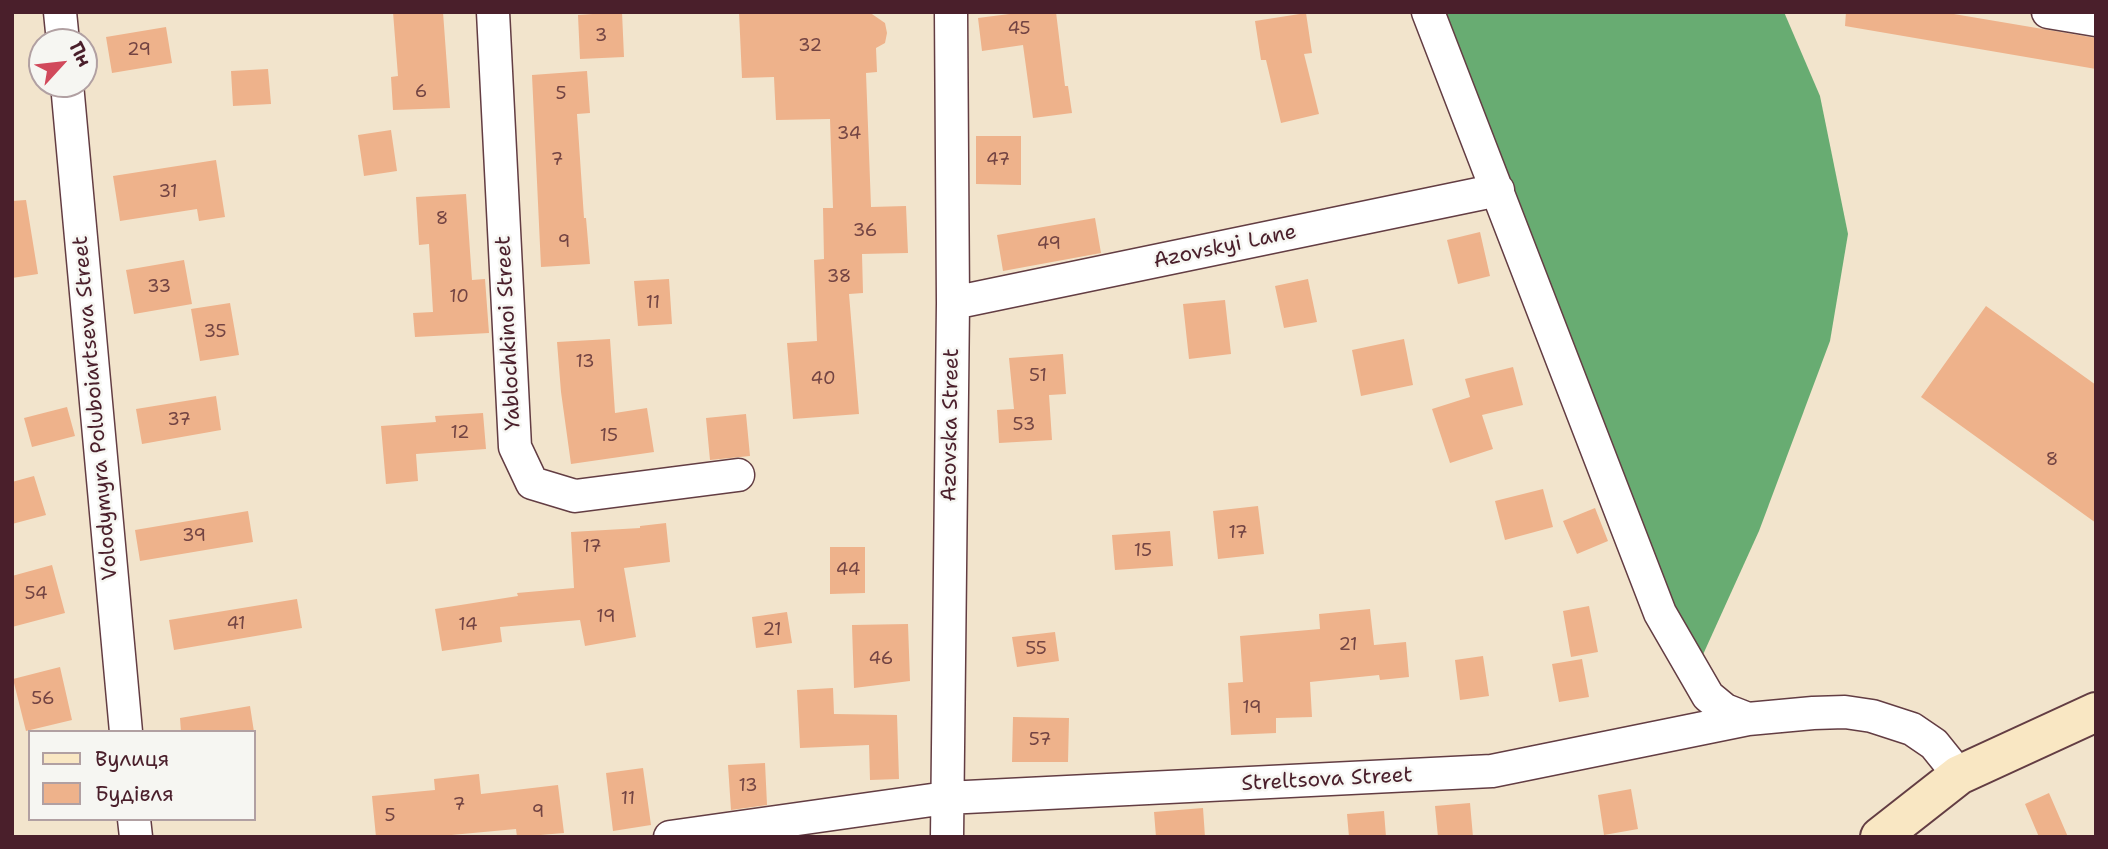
<!DOCTYPE html>
<meta charset="utf-8">
<style>
body{margin:0}
#map{position:relative;width:2108px;height:849px;overflow:hidden;background:#f2e4cc;font-family:"Shantell Sans",sans-serif}
canvas{display:block}
.frame{position:absolute;inset:0;border:14px solid #4a1f2b;pointer-events:none}
.legend{position:absolute;left:28px;top:730px;width:228px;height:91px;box-sizing:border-box;background:#f6f6f2;border:2px solid #b1a0a2;margin:0;padding:9px 12px;list-style:none;font-size:21px;color:#4a1f2b}
.legend li{display:flex;align-items:center;gap:14px;height:35px}
.legend b{width:35px;border:2px solid #b1a0a2}
.north{position:absolute;left:28px;top:28px;width:70px;height:70px;box-sizing:border-box;background:#f6f6f2;border:2px solid #b1a0a2;border-radius:50%;rotate:63deg;font-size:19px;font-weight:700;line-height:28px;text-align:center;color:#4a1f2b}
.north::after{content:'';display:block;margin:auto;width:24px;height:32px;background:#d1495b;clip-path:polygon(50% 0,100% 100%,50% 72%,0 100%)}
</style>
<div id="map">
<canvas width="2108" height="849"></canvas>
<div class="frame"></div>
<ul class="legend">
<li><b style="height:9px;background:#f9e7c3"></b>Вулиця</li>
<li><b style="height:19px;background:#eeb28b"></b>Будівля</li>
</ul>
<div class="north">Пн</div>
</div>
<script>
const ctx = document.querySelector('canvas').getContext('2d');
ctx.lineJoin = 'round';
function paint(path, color) { ctx.fillStyle = color; ctx.fill(path, 'evenodd'); }
function strokePath(path, color, width, dash) { ctx.strokeStyle = color; ctx.lineWidth = width; ctx.lineCap = dash ? 'butt' : 'round'; ctx.setLineDash(dash || []); ctx.stroke(path); }
function drawText(font, color, halo, rows, align = 'center') {
  ctx.font = font + ' "Shantell Sans",sans-serif'; ctx.lineWidth = 5; ctx.setLineDash([]); ctx.textBaseline = 'middle'; ctx.strokeStyle = halo; ctx.fillStyle = color; for (const [text, x, y, turn = 0] of rows) {
    ctx.save(); ctx.translate(x, y); ctx.rotate((+turn || 0) * Math.PI / 180); ctx.textAlign = isNaN(turn) ? turn : align; if (halo) ctx.strokeText(text, 0, 0); ctx.fillText(text, 0, 0); ctx.restore();
  }
}
paint(new Path2D(`
 M 1439,12 L 1784,12 L 1820,96 L 1848,234 L 1830,341 L 1759,531 L 1696,670 Z`), '#68ac72');
paint(new Path2D(`
 M 393,12 L 443,12 L 450,108 L 393,110 L 391,77 L 398,76 Z
 M 622,12 L 624,57 L 580,59 L 578,15 Z
 M 739,12 L 869,12 L 885,23 L 887,33 L 885,43 L 876,48 L 877,72 L 866,73 L 871,207 L 906,206 L 908,253 L 862,254 L 863,293 L 849,294 L 859,414 L 793,419 L 787,343 L 817,341 L 814,260 L 824,259 L 823,208 L 833,208 L 830,119 L 776,120 L 774,77 L 742,78 Z
 M 1025,12 L 1056,12 L 1065,86 L 1068,86 L 1072,113 L 1033,118 L 1023,45 L 982,51 L 978,18 Z
 M 1846,12 L 1942,12 L 2096,38 L 2096,69 L 1845,26 Z
 M 1306,13 L 1312,53 L 1304,54 L 1319,114 L 1281,123 L 1266,60 L 1261,60 L 1255,21 Z
 M 166,27 L 172,63 L 112,73 L 106,37 Z
 M 268,69 L 271,104 L 233,106 L 231,71 Z
 M 587,71 L 590,113 L 577,114 L 584,218 L 586,218 L 590,264 L 541,267 L 532,75 Z
 M 391,130 L 397,171 L 364,176 L 358,135 Z
 M 976,136 L 1021,136 L 1021,185 L 976,184 Z
 M 216,160 L 225,217 L 199,221 L 197,209 L 120,221 L 113,176 Z
 M 466,194 L 472,280 L 485,279 L 489,333 L 415,337 L 413,313 L 433,312 L 429,244 L 419,245 L 416,197 Z
 M 26,200 L 38,274 L 12,278 L 12,201 Z
 M 1095,218 L 1101,253 L 1003,271 L 997,235 Z
 M 1480,232 L 1490,276 L 1458,284 L 1447,240 Z
 M 184,260 L 192,304 L 134,314 L 126,270 Z
 M 669,279 L 672,324 L 638,326 L 634,281 Z
 M 1308,279 L 1317,322 L 1284,328 L 1275,286 Z
 M 1225,300 L 1231,354 L 1189,359 L 1183,304 Z
 M 230,303 L 239,355 L 200,361 L 191,309 Z
 M 1986,306 L 2096,385 L 2096,523 L 1921,397 Z
 M 610,339 L 615,413 L 647,408 L 654,452 L 571,464 L 561,392 L 557,342 Z
 M 1404,339 L 1413,385 L 1361,396 L 1352,350 Z
 M 1063,354 L 1066,394 L 1049,395 L 1052,440 L 999,443 L 997,410 L 1014,409 L 1009,358 Z
 M 1513,367 L 1523,405 L 1482,415 L 1493,449 L 1450,463 L 1432,409 L 1470,397 L 1465,379 Z
 M 216,396 L 221,430 L 142,444 L 136,409 Z
 M 67,407 L 75,436 L 32,447 L 24,418 Z
 M 483,413 L 486,449 L 416,454 L 418,481 L 386,484 L 381,426 L 436,422 L 435,416 Z
 M 746,414 L 750,456 L 710,460 L 706,418 Z
 M 34,476 L 46,515 L 12,524 L 12,482 Z
 M 1543,489 L 1553,527 L 1505,540 L 1495,501 Z
 M 1258,506 L 1264,554 L 1218,559 L 1213,511 Z
 M 1595,508 L 1608,541 L 1577,554 L 1563,521 Z
 M 248,511 L 253,542 L 140,561 L 135,530 Z
 M 666,523 L 670,562 L 624,568 L 636,637 L 585,646 L 580,620 L 500,627 L 502,642 L 442,651 L 435,609 L 518,596 L 517,593 L 574,588 L 571,532 L 640,528 L 640,526 Z
 M 1170,531 L 1173,566 L 1115,570 L 1112,535 Z
 M 830,547 L 865,547 L 865,593 L 830,594 Z
 M 52,565 L 65,613 L 12,627 L 12,576 Z
 M 297,599 L 302,628 L 174,650 L 169,620 Z
 M 1589,606 L 1598,652 L 1571,657 L 1563,611 Z
 M 1370,609 L 1374,645 L 1406,642 L 1409,677 L 1380,680 L 1379,675 L 1310,682 L 1312,717 L 1276,718 L 1276,733 L 1231,735 L 1228,683 L 1243,682 L 1240,636 L 1320,629 L 1319,614 Z
 M 787,612 L 792,643 L 756,648 L 752,617 Z
 M 908,624 L 910,681 L 854,688 L 852,625 Z
 M 1055,632 L 1059,661 L 1017,667 L 1012,637 Z
 M 1483,656 L 1489,696 L 1460,700 L 1455,660 Z
 M 1582,659 L 1589,697 L 1559,702 L 1552,664 Z
 M 60,667 L 72,720 L 26,731 L 13,679 Z
 M 833,688 L 834,714 L 897,715 L 899,779 L 870,780 L 869,745 L 800,748 L 797,690 Z
 M 250,706 L 254,732 L 181,732 L 180,718 Z
 M 1013,717 L 1069,718 L 1068,762 L 1012,762 Z
 M 765,763 L 767,805 L 731,810 L 728,765 Z
 M 643,768 L 651,825 L 613,831 L 606,773 Z
 M 479,774 L 481,794 L 558,785 L 564,833 L 517,837 L 516,829 L 430,837 L 376,837 L 372,796 L 435,790 L 434,779 Z
 M 1631,789 L 1638,829 L 1604,835 L 1598,795 Z
 M 2049,793 L 2068,837 L 2039,837 L 2025,804 Z
 M 1470,803 L 1473,837 L 1438,837 L 1435,806 Z
 M 1203,808 L 1205,837 L 1156,837 L 1154,812 Z
 M 1384,811 L 1386,837 L 1349,837 L 1347,814 Z`), '#eeb28b');
const minor = new Path2D(`
 M 60,12 L 63,42
 M 493,12 L 515,447 L 532,483 L 575,496 L 738,475
 M 1428,12 L 1660,613 L 1708,696 L 1725,710 L 1748,719
 M 2048,12 L 2096,20
 M 67,84 L 126,732
 M 953,303 L 1498,190
 M 134,819 L 136,837
 M 670,837 L 946,798 L 1492,771 L 1748,719 L 1813,713 L 1845,712 L 1872,716 L 1912,729 L 1934,744 L 1959,775
 M 947,837 L 953,303 L 951,12`);
const secondary = new Path2D(`
 M 1880,837 L 1959,775 L 2096,712`);
strokePath(minor, '#633d43', 35);
strokePath(secondary, '#633d43', 42);
strokePath(minor, '#fff', 32);
strokePath(secondary, '#f9e7c3', 38);
drawText('18px', '#734443', null, [
 ["45",1019,29],
 ["3",601,36],
 ["32",810,46],
 ["29",139,50],
 ["6",421,92],
 ["5",561,94],
 ["34",849,134],
 ["7",557,160],
 ["47",998,160],
 ["31",168,192],
 ["8",442,219],
 ["36",865,231],
 ["9",564,242],
 ["49",1049,244],
 ["38",839,277],
 ["33",159,287],
 ["10",459,297],
 ["11",653,303],
 ["35",215,332],
 ["13",585,362],
 ["51",1038,376],
 ["40",823,379],
 ["37",179,420],
 ["53",1024,425],
 ["12",460,433],
 ["15",609,436],
 ["8",2052,460],
 ["17",1238,533],
 ["39",194,536],
 ["17",592,547],
 ["15",1143,551],
 ["44",848,570],
 ["54",36,594],
 ["19",606,617],
 ["41",236,624],
 ["14",468,625],
 ["21",772,630],
 ["21",1348,645],
 ["55",1036,649],
 ["46",881,659],
 ["56",43,699],
 ["19",1252,708],
 ["57",1040,740],
 ["13",748,786],
 ["11",628,799],
 ["7",459,805],
 ["9",538,812],
 ["5",390,816]
]);
drawText('21px', '#4a1f2b', '#f6f6f2', [
 ["Azovskyi Lane",1225,247,-12],
 ["Yablochkinoi Street",509,333,-93],
 ["Volodymyra Poluboiartseva Street",96,408,-95],
 ["Azovska Street",951,425,-89],
 ["Streltsova Street",1327,780,-3]
]);
</script>
